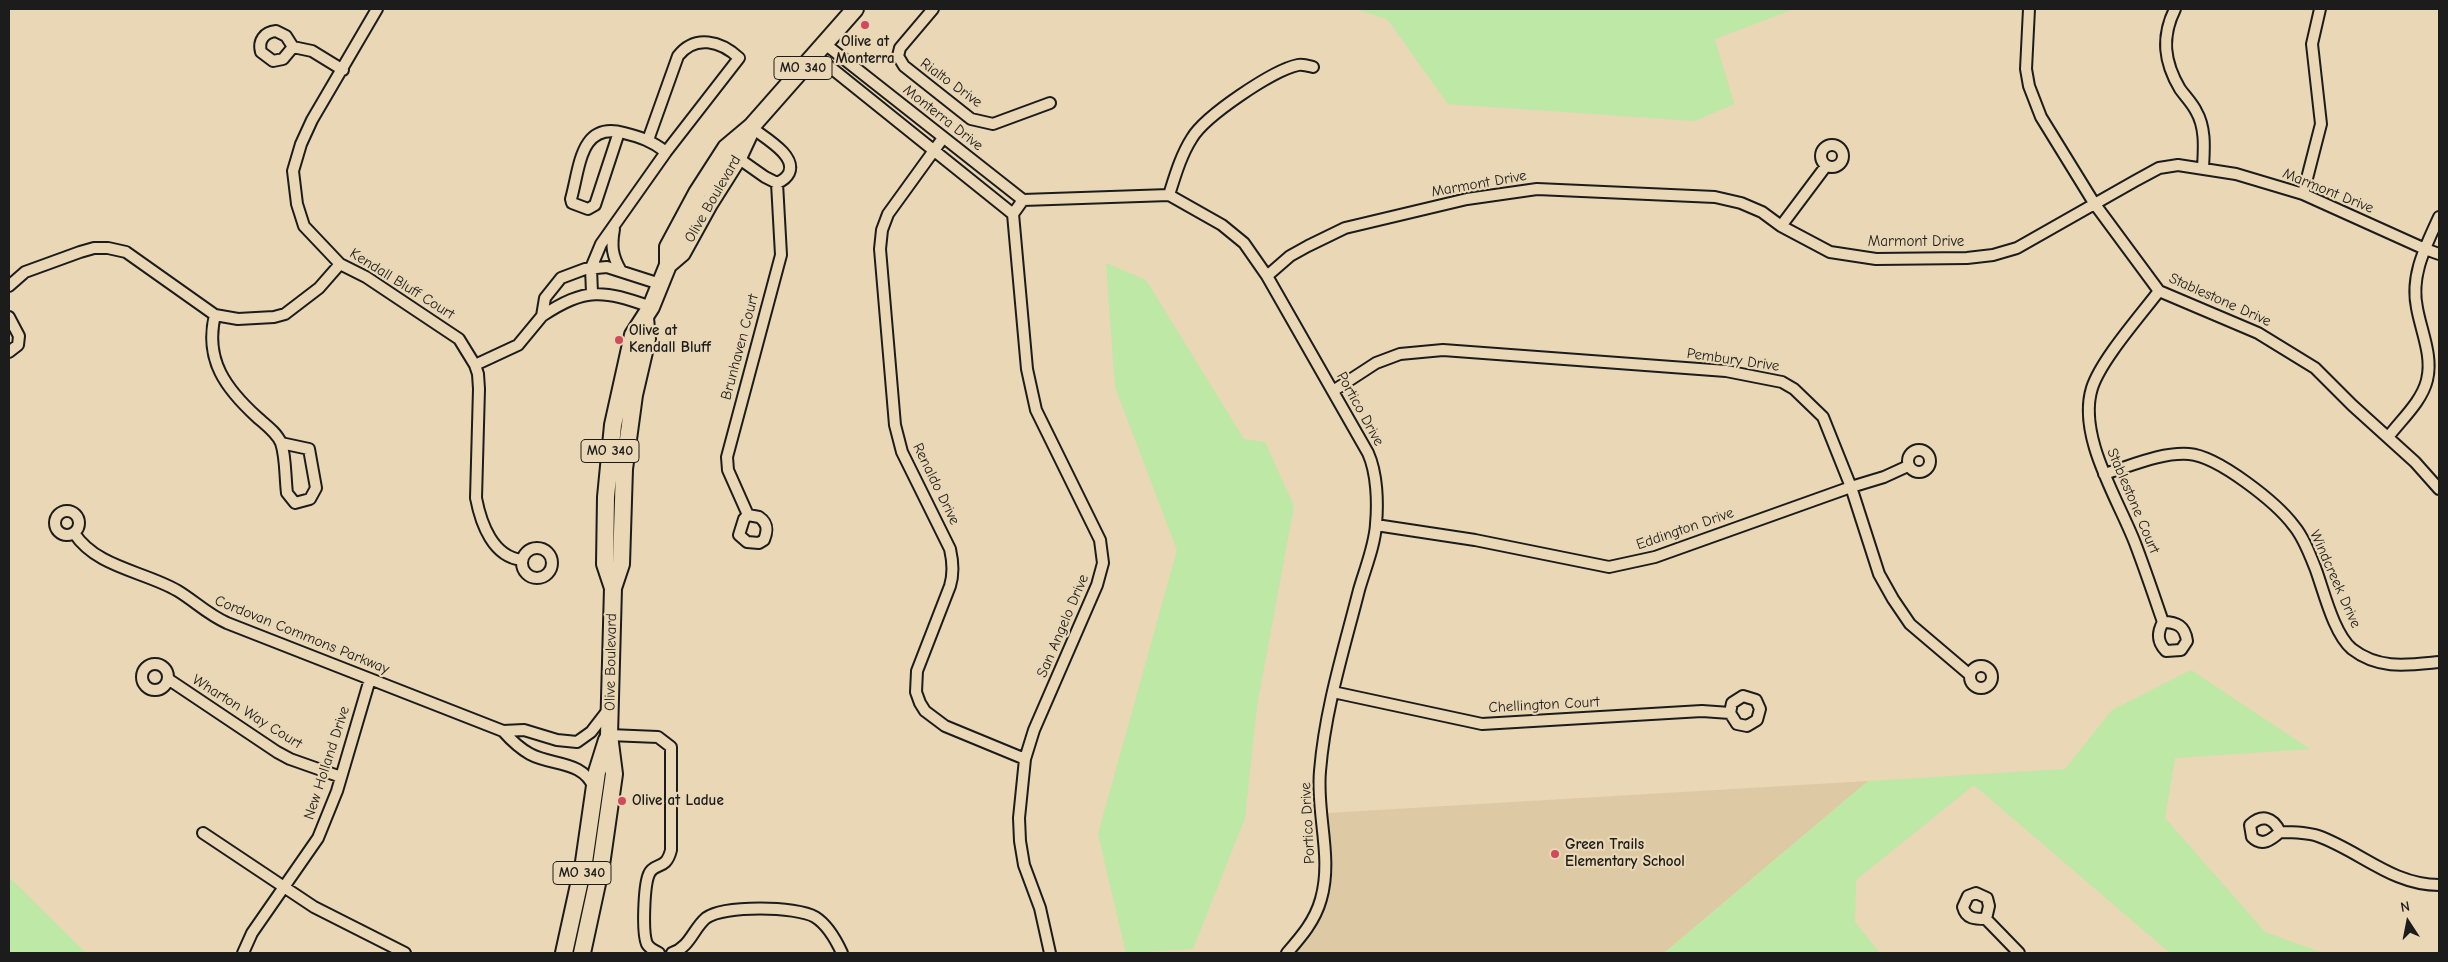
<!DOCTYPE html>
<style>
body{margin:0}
#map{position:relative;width:2448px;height:962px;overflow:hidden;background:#e9d7b5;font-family:"Comic Neue",sans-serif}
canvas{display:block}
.frame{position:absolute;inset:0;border:10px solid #1c1c1c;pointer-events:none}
.north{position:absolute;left:2383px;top:897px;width:50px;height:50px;-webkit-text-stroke:4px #e9d7b5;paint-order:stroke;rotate:349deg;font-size:14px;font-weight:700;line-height:20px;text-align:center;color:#1c1c1c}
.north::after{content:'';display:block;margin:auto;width:18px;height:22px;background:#1c1c1c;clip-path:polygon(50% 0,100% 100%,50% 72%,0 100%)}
</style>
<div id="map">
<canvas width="2448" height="962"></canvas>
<div class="frame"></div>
<div class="north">N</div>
</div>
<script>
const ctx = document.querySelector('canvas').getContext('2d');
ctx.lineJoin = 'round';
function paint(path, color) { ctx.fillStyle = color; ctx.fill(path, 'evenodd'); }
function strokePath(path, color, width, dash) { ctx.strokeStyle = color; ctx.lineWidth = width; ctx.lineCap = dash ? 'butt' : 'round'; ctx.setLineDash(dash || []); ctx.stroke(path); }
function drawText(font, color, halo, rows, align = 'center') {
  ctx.font = font + ' "Comic Neue",sans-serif'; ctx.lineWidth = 4.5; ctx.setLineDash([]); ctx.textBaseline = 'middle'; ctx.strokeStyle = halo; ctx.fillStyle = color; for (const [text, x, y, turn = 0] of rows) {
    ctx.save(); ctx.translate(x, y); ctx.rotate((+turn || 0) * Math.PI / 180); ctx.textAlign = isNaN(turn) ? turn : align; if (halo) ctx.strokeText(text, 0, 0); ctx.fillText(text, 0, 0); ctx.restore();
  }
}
paint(new Path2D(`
 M 1868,781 L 1664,953 L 1294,953 L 1318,921 L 1329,890 L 1330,867 L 1327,813 Z`), '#dec9a5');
paint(new Path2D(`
 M 1356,9 L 1794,9 L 1715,39 L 1734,104 L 1695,121 L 1448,104 L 1387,19 Z
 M 1106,263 L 1146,280 L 1244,439 L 1265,442 L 1294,506 L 1257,706 L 1245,818 L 1193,949 L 1126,953 L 1098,834 L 1177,550 L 1115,387 Z
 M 2191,670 L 2310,749 L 2175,758 L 2165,818 L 2265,932 L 2323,953 L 2170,953 L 1974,785 L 1856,880 L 1855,922 L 1880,953 L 1664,953 L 1868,781 L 2065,769 L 2112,710 Z
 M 9,877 L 86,953 L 9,953 Z`), '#bde8a5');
const minor = new Path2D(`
 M 377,9 L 312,120 L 301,144 L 293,171 L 297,204 L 304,226 L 340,264 L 366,277 L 459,339 L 475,365 L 478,374 L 479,389 L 476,498 C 481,524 493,557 522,560
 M 933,9 L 900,48 L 898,56 L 904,66 L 971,119 L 993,124 L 1050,103
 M 2029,9 L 2026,69 L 2029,86 L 2041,117 L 2094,203 L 2159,291 L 2258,333 L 2315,368 L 2352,405 L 2415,462 L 2439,489
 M 2175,9 C 2161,37 2164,62 2180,89 C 2185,96 2192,103 2196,111 C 2206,128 2204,149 2203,168
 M 276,31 L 286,36 L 293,47 L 283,59 L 273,61 L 261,52 C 258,41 264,32 276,31 Z
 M 825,44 L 1023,200 L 1169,195 L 1222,225 L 1244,243 L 1267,276 L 1368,453 C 1377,473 1378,502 1376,524 C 1375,545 1365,569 1359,590 C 1344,649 1325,709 1320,771 C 1316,814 1333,857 1321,899 C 1315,921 1301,937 1287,953
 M 293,47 L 312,51 L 343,70
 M 815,55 L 1013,214
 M 619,132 L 595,205 L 588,209 L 572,203 L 571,199 C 580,167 580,121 624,133 C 640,137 652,141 666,152
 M 943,138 L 888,214 L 882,230 L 880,249 L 895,425 L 902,452 L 950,549 C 953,562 954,573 950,586 L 917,671 L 916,692 L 920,703 L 925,711 L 945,726 L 1025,759
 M1821 156a11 11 0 1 1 22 0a11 11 0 1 1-22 0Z
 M 738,158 L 765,177 L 777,183 C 782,181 786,179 789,173 C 797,155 763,137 751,127
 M 2303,194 L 2321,124 L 2312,44 L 2320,9
 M 1169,195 C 1175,176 1181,155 1192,138 C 1205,116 1273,70 1298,65 C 1303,64 1309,66 1313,67
 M 1023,200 L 1013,214 L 1027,369 L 1036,410 L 1100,540 L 1103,563 L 1097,585 L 1034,730 L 1025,759 L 1019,818 L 1020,841 L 1024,865 L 1040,908 L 1050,953
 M 1781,226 L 1826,166
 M 614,229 C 611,246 612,256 621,271
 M 1267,276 L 1290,256 L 1308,246 L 1345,228 L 1467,199 L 1537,189 L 1715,197 L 1741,203 L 1762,212 L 1781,226 L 1830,252 L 1876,259 L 1967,258 L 1993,255 L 2017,248 L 2135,181 L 2159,168 L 2178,165 L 2236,174 L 2303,194 L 2425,249 L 2439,254
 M 9,286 L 25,272 L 80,252 L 94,248 L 108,248 L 126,252 L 215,315 L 238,319 L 274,317 L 285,314 L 319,288 L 340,264
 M 2159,291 C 2140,316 2101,360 2092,388 C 2077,436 2118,499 2135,543 C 2145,569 2154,596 2163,622 C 2177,622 2185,626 2187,641 L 2181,650 L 2166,651 C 2157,642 2157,633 2163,622
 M 592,293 L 591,268 L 601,244 L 666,152 L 739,58 C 721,41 695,34 678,56 L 648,140
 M 651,307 C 603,290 586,287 542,316 L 545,298 L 561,278 L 585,269 L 607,267 L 660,284
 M 215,315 C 204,360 226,389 258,418 C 266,425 277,433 281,443 C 286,457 285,478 287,493 L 295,503 L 310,499 L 316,488 L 309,449 L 281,443
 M 9,317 L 19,336 L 18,345 L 9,352
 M 475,365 L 518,345 L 542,316
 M 1333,391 L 1376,363 L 1400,354 L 1443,350 L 1726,371 L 1782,382 L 1794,389 L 1823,417 L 1851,487 L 1879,574 L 1893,599 L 1910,624 L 1970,675
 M 2389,436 C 2402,419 2422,401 2427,380 C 2433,356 2421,331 2417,308 C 2410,275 2426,246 2439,217
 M1908 461a11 11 0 1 1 22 0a11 11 0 1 1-22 0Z
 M 2104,474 C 2131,466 2161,452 2189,454 C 2218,456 2277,503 2294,526 C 2304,538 2310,555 2316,570 C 2324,592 2334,634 2352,649 C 2379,670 2408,665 2439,662
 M55 523a12 12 0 1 1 24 0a12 12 0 1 1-24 0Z
 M 748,515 L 759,517 C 768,523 768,530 764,540 L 759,543 L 747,542 L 739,535 L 744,519 L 748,515 L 728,470 L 727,457 L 781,255 L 777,183
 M 1376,525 L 1475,540 L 1609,567 L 1655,557 L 1851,487 L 1884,477 L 1908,466
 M 74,533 C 97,568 144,571 178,591 C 196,602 207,614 227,623 L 503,731 L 524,730 L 557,740 L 577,742 L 591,732 L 608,710
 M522 563a15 15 0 1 1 30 0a15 15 0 1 1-30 0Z
 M142 677a13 13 0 1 1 26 0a13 13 0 1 1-26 0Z
 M1970 677a11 11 0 1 1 22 0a11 11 0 1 1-22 0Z
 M 168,679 L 277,752 L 290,759 L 341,777
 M 1333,692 L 1482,724 L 1702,711 L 1730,713 L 1732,703 L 1743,696 L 1756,700 L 1760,709 L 1757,720 L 1747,726 L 1737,724 L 1730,713
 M 503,731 C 511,740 519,748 530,754 C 552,766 583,760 594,788
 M 609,735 L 658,737 L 671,747 L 671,850 C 666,871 654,862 649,874 C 644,885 642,933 647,944 C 649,948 655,951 659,953
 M 2280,832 C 2273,817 2262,814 2250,825 L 2252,837 C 2262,847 2271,840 2280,832 C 2292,832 2306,832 2318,836 C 2360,851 2392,885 2439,885
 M 203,833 L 314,907 L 405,953
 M 1986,919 L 1989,906 L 1987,898 L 1976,893 L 1968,896 L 1963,907 C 1966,919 1975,919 1986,919 L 2019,953
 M 243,953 L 252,933 L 318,838 L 337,791 L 370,679
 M 672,953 C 690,947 693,929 706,918 C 724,905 796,906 815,917 C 828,925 836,940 842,953`);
const primary = new Path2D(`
 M 668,265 L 682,253 L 709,204 L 738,158 L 751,130
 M 613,588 L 605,564 L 606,497 L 613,425 L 633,335 L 651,307 L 668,265 L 668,247 L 697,193 L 726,148 L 751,127 L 855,9
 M 564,953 L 584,862 L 597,772 L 607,740
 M 582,953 L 601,865 L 614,774 L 609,735 L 613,588 L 621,564 L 624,469 L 634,395 L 647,339 L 645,318`);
strokePath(minor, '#1c1c1c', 14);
strokePath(primary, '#1c1c1c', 20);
strokePath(minor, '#e9d7b5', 10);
strokePath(primary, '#e9d7b5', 16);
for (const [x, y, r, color] of [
 [865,25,5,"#d1495b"],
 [619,340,5,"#d1495b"],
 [622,801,5,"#d1495b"],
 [1555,854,5,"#d1495b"]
]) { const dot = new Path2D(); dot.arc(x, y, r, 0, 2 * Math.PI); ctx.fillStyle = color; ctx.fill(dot); strokePath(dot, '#e9d7b5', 2); }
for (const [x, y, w] of [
 [803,68,58],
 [610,451,58],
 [582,873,58]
]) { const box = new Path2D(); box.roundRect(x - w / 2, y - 11.5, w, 23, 4); ctx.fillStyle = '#e9d7b5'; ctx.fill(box); strokePath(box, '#1c1c1c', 1); }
drawText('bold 14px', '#1c1c1c', null, [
 ["MO 340",803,68],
 ["MO 340",610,451],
 ["MO 340",582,873]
]);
drawText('bold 15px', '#1c1c1c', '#e9d7b5', [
 ["Olive at",865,42,"center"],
 ["Monterra",865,59,"center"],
 ["Olive at",629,331],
 ["Kendall Bluff",629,348],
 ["Olive at Ladue",632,801],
 ["Green Trails",1565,845],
 ["Elementary School",1565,862]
], 'left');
drawText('15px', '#1c1c1c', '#e9d7b5', [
 ["Rialto Drive",951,83,36],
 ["Monterra Drive",943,118,38],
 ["Marmont Drive",1479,184,-10],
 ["Marmont Drive",2328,191,22],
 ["Olive Boulevard",713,199,-60],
 ["Marmont Drive",1916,242],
 ["Kendall Bluff Court",402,284,32],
 ["Stablestone Drive",2220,300,24],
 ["Brunhaven Court",740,347,-75],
 ["Pembury Drive",1733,360,8],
 ["Portico Drive",1360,409,61],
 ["Renaldo Drive",936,484,64],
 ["Stablestone Court",2133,501,67],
 ["Eddington Drive",1685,529,-19],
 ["Windcreek Drive",2335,579,66],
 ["San Angelo Drive",1063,626,-67],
 ["Cordovan Commons Parkway",302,635,22],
 ["Olive Boulevard",611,662,-89],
 ["Chellington Court",1544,705,-3],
 ["Wharton Way Court",247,712,32],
 ["New Holland Drive",327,763,-72],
 ["Portico Drive",1308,823,-93]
]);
</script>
